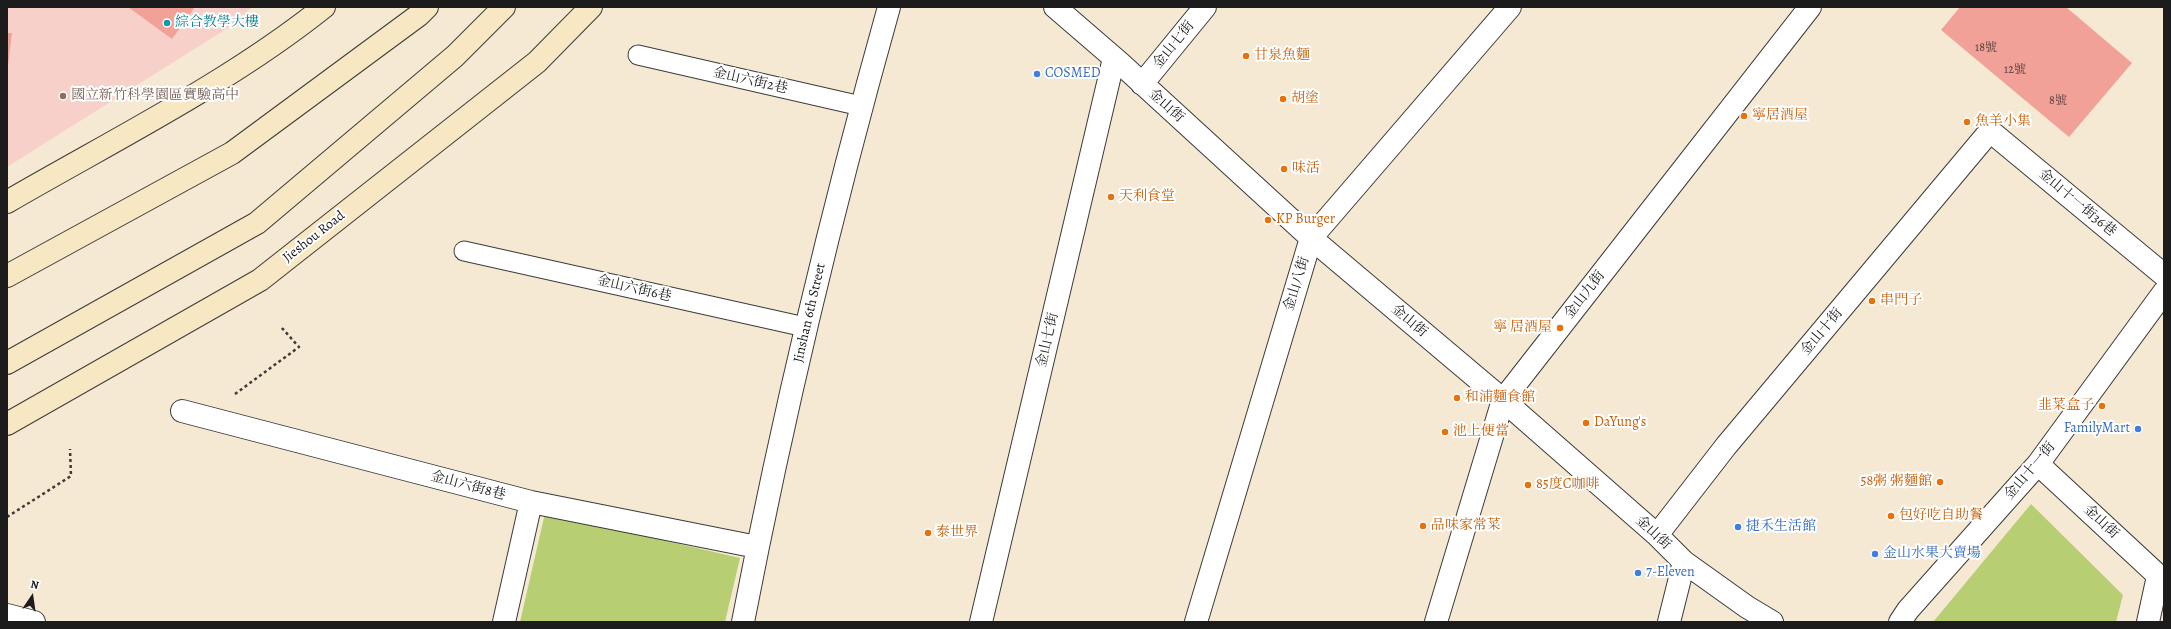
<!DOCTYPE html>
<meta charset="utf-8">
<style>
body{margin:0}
#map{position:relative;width:2171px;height:629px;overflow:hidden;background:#f5e9d4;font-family:Alegreya,serif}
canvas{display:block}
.frame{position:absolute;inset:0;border:8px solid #1c1c1c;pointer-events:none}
.north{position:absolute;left:12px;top:577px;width:40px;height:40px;-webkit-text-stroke:3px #fff;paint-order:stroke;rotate:13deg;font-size:11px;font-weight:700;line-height:16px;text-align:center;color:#1c1c1c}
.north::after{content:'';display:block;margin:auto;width:14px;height:18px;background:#1c1c1c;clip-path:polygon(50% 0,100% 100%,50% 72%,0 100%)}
</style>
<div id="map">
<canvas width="2171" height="629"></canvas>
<div class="frame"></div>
<div class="north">N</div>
</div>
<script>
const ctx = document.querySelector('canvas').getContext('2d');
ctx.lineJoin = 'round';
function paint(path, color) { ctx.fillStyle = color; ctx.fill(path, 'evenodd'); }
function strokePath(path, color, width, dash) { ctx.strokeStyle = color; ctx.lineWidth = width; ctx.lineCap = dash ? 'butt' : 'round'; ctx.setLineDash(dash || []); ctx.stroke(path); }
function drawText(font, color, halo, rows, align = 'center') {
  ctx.font = font + ' Alegreya,"Noto Serif TC",serif'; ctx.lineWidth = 4; ctx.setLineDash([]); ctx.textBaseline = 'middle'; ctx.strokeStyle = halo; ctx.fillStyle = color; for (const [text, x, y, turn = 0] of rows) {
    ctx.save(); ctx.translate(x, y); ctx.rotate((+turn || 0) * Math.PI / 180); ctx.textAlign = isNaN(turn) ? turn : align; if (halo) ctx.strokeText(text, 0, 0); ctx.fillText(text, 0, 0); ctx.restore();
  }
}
paint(new Path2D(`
 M 7,7 L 252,7 L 231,26 L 7,167 Z`), '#f7d1c9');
paint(new Path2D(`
 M 2031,504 L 2123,595 L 2116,622 L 1933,622 Z
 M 545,513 L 740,558 L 725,622 L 520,622 Z`), '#b8ce72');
paint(new Path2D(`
 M 128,7 L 195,7 L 172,39 Z
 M 1960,7 L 2066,7 L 2132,63 L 2069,137 L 1941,30 Z
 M 7,33 L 12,33 L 8,65 L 7,65 Z`), '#f2a198');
const lane = new Path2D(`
 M 638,55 L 861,106
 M 464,251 L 805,327`);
const street = new Path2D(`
 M 1055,7 L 1120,63 L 1311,238 L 1503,400 L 1657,535 L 1684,562 L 1747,607 L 1772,622
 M 1142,84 L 1205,7
 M 182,411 L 531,502 L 757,547
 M 2038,464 L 2164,581
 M 1657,535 L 1726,446 L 1990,131 L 2164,275
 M 7,615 L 34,622
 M 504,622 L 531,502
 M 743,622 C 783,415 832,210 889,7
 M 981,622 L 1114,58
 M 1196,622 L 1311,238 L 1510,7
 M 1436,622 L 1503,400 L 1810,7
 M 1669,622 L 1684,562
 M 1900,622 L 1908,610 L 2038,464 L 2164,292
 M 2148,622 L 2158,576`);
const secondary = new Path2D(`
 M 7,202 C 112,141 229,83 324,7
 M 7,276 L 232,153 L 419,15 L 427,7
 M 7,363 L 257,223 L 455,56 L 504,7
 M 7,424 L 260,280 L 537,62 L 591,7`);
strokePath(lane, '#3d3b38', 21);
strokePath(street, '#3d3b38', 24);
strokePath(secondary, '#3d3b38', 24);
strokePath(new Path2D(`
 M 235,394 L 299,347 L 281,327
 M 7,517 L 71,476 L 70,449`), '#3d3b38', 2.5, [3, 3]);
strokePath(lane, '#fff', 19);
strokePath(street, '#fff', 22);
strokePath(secondary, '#f7e8c3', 22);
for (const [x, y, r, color] of [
 [167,23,4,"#0f9aa8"],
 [1246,56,4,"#e8710a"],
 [1037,74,4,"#3f7fe0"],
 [63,96,4,"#8d6e63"],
 [1283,99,4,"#e8710a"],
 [1744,116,4,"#e8710a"],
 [1967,122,4,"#e8710a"],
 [1284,169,4,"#e8710a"],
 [1111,197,4,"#e8710a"],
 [1268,220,4,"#e8710a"],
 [1872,301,4,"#e8710a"],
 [1560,328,4,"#e8710a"],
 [1457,398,4,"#e8710a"],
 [2102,406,4,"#e8710a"],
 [1586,423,4,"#e8710a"],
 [2138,429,4,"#3f7fe0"],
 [1445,432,4,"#e8710a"],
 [1940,482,4,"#e8710a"],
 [1528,485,4,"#e8710a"],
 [1891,516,4,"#e8710a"],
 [1423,526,4,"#e8710a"],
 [1738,527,4,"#3f7fe0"],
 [928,533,4,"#e8710a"],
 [1875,554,4,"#3f7fe0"],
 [1638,573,4,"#3f7fe0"]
]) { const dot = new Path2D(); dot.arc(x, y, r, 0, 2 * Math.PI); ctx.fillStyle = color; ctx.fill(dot); strokePath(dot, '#fff', 1.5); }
drawText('12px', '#523d3b', null, [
 ["18號",1986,48],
 ["12號",2015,70],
 ["8號",2058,101]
]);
drawText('14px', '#0d838f', '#fff', [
 ["綜合教學大樓",175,23]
], 'left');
drawText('14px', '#1c1c1c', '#fff', [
 ["金山七街",1174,45,-51],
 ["金山六街2巷",750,81,13],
 ["金山街",1166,106,42],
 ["金山十一街36巷",2077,203,40],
 ["Jieshou Road",314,237,-38],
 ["金山八街",1297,284,-73],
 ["金山六街6巷",634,289,13],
 ["金山九街",1585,295,-52],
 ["Jinshan 6th Street",810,313,-77],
 ["金山街",1409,321,40],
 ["金山十街",1822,332,-50],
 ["金山七街",1048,340,-77],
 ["金山十一街",2030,471,-50],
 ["金山六街8巷",468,486,15],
 ["金山街",2101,522,43],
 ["金山街",1653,533,43]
]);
drawText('14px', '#c56008', '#fff', [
 ["甘泉魚麵",1254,56],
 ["胡塗",1291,99],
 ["寧居酒屋",1752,116],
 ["魚羊小集",1975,122],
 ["味活",1292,169],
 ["天利食堂",1119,197],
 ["KP Burger",1276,220],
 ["串門子",1880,301],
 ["寧 居酒屋",1552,328,"right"],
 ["和浦麵食館",1465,398],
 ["韭菜盒子",2094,406,"right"],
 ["DaYung's",1594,423],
 ["池上便當",1453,432],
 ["58粥 粥麵館",1932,482,"right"],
 ["85度C咖啡",1536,485],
 ["包好吃自助餐",1899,516],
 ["品味家常菜",1431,526],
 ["泰世界",936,533]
], 'left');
drawText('14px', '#366cbe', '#fff', [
 ["COSMED",1045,74],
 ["FamilyMart",2130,429,"right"],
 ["捷禾生活館",1746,527],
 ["金山水果大賣場",1883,554],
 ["7-Eleven",1646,573]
], 'left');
drawText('14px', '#785e54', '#fff', [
 ["國立新竹科學園區實驗高中",71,96]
], 'left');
</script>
